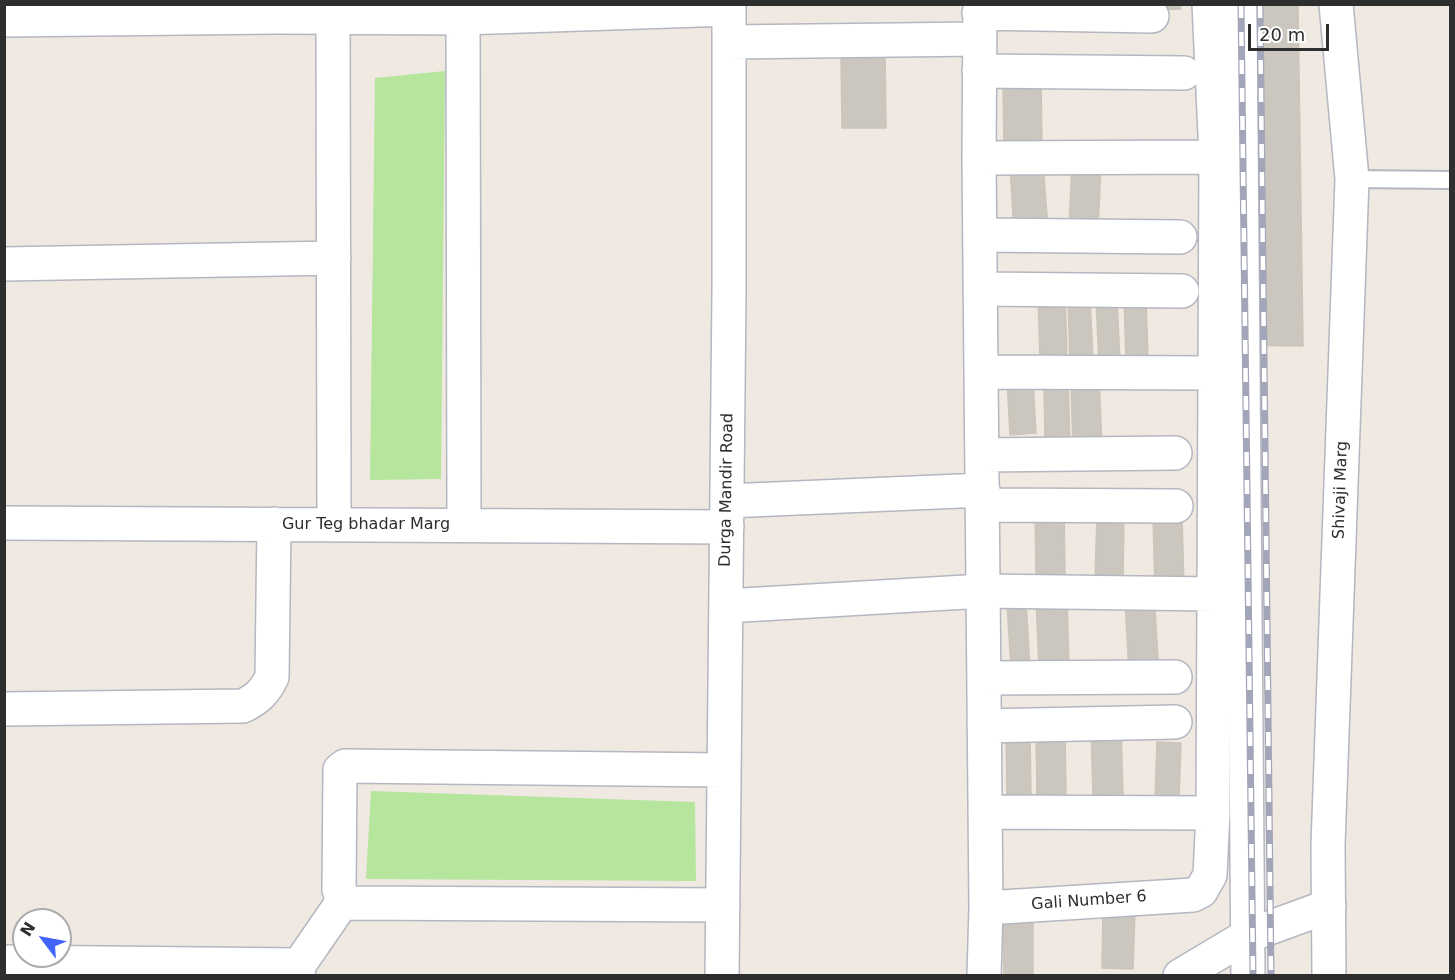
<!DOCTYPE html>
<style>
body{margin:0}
#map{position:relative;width:1455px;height:980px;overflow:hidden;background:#efe9e1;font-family:"DejaVu Sans",sans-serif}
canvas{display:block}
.frame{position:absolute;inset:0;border:6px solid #2e2e2e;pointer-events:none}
.north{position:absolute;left:12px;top:908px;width:60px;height:60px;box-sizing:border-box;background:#fff;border:2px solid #ababab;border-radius:50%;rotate:302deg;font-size:16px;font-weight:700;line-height:24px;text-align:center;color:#2e2e2e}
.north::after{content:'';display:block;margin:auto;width:21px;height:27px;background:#4264fb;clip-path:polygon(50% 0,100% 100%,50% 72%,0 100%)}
.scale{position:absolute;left:1248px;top:24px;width:81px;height:27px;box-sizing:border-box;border:3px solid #2e2e2e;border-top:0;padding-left:8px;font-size:18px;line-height:21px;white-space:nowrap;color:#2e2e2e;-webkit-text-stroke:4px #fff;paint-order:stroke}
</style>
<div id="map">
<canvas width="1455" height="980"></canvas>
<div class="frame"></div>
<div class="north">N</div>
<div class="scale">20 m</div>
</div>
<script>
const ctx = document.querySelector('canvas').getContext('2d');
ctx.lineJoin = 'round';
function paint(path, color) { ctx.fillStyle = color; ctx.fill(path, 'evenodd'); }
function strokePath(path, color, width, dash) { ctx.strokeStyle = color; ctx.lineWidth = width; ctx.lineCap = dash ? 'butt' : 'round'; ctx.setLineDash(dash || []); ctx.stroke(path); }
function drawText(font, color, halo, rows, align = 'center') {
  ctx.font = font + ' "DejaVu Sans",sans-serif'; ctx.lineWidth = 6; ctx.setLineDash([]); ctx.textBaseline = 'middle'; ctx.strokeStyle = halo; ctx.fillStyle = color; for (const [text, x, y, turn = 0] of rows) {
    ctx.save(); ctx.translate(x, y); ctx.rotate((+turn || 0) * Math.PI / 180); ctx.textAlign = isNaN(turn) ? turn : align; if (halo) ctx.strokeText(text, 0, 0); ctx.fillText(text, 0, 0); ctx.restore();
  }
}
paint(new Path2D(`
 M 445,71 L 441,479 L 370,480 L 375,78 Z
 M 371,791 L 695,802 L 696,881 L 366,879 Z`), '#b6e59e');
const building = new Path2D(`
 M 1152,4 L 1180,4 L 1181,9 L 1152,10 Z
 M 1223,4 L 1298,4 L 1303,346 L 1225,345 Z
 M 885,50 L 886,128 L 842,128 L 841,51 Z
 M 1041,81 L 1042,147 L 1004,148 L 1003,82 Z
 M 1043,163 L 1048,229 L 1014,231 L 1010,166 Z
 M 1072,164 L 1101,165 L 1098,229 L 1069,228 Z
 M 1065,292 L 1067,360 L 1040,361 L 1038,293 Z
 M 1090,297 L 1093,360 L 1070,361 L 1068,298 Z
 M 1117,298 L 1120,363 L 1099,364 L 1096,299 Z
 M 1124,299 L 1146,299 L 1148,359 L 1126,360 Z
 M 1044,378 L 1068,378 L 1070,447 L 1045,447 Z
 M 1099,378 L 1102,447 L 1073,448 L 1071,380 Z
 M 1033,380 L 1036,433 L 1010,435 L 1007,381 Z
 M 1064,508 L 1065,574 L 1036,575 L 1035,509 Z
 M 1097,514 L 1124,514 L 1123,579 L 1095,579 Z
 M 1182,517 L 1184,587 L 1155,588 L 1153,518 Z
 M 1154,596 L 1159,673 L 1129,675 L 1125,597 Z
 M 1067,597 L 1069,668 L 1039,669 L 1036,598 Z
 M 1026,602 L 1030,668 L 1011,669 L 1007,603 Z
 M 1121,726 L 1123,797 L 1093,798 L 1091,727 Z
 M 1065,730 L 1066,798 L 1037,798 L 1036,731 Z
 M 1006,731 L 1030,731 L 1031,798 L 1007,799 Z
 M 1157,742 L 1181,743 L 1179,799 L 1155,799 Z
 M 1033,909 L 1033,976 L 1004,976 L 1003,910 Z
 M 1103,910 L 1135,910 L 1133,969 L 1102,968 Z`);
paint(building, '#cbc7bf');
strokePath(building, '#cbc5ba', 1.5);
const lane = new Path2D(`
 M 1352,179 L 1450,180`);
const street = new Path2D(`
 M 980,4 L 979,158 L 986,908 L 984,976
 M 979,13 L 1152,16
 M 333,17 L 334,525
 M 463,18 L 464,525
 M 4,20 L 276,17 L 463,18 L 729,9
 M 729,42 L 979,39
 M 979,71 L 1184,73
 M 979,158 L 1216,157
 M 980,235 L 1180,237
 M 4,264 L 334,258
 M 980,289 L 1182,291
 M 982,372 L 1215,373
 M 982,455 L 1175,453
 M 727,501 L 983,490
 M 983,505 L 1176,506
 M 4,523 L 727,527
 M 726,606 L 983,591 L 1214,594
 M 984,678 L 1175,677
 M 4,709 L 243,706 C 257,699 265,692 272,677 L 274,524
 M 984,726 L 1175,722
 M 985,812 L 1213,813
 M 723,905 L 350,903 L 345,901 L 339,890 L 340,770 L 345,766 L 724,770
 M 986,908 L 1193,895 L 1201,891 L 1210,875 L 1213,813 L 1216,157 L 1209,4
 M 4,962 L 299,965
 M 298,976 L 299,965 L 339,907 L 342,896
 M 722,976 L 729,292 L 729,4
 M 1180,976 L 1247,936 L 1329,906`);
const secondary = new Path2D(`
 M 1240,4 L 1248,976
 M 1329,976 L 1328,845 L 1352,179 L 1336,4`);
strokePath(lane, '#b4b7c1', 20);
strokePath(street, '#b4b7c1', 36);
strokePath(secondary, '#b4b7c1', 36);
strokePath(lane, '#fff', 16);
strokePath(street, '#fff', 33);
strokePath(secondary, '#fff', 33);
const rail = new Path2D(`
 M 1241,4 L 1253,976
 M 1260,4 L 1271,976`);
strokePath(rail, '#a3a6b8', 7);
strokePath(rail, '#fff', 4.5, [14]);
drawText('16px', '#2e2e2e', '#fff', [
 ["Durga Mandir Road",727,490,-89],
 ["Shivaji Marg",1341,490,-88],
 ["Gur Teg bhadar Marg",366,525],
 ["Gali Number 6",1089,901,-4]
]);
</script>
